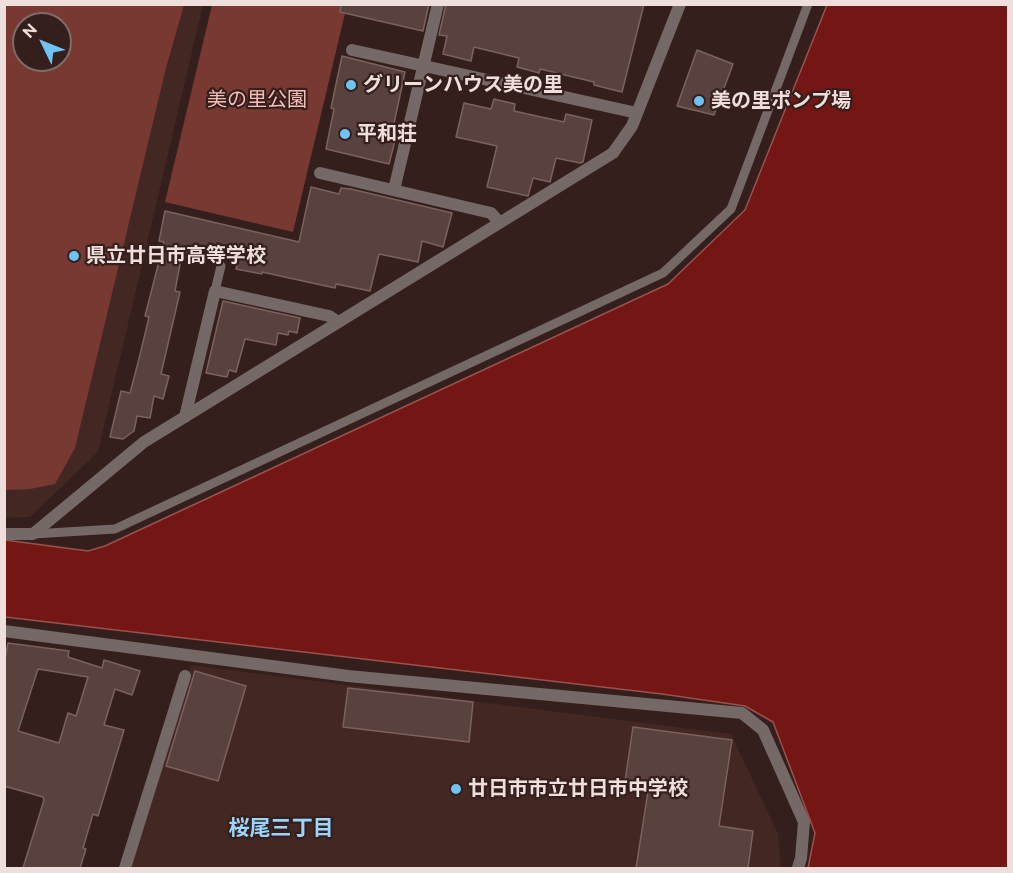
<!DOCTYPE html>
<meta charset="utf-8">
<style>
body{margin:0}
#map{position:relative;width:1013px;height:873px;overflow:hidden;background:#351f1c;font-family:Raleway,sans-serif}
canvas{display:block}
.frame{position:absolute;inset:0;border:6px solid #eedfdc;pointer-events:none}
.north{position:absolute;left:12px;top:12px;width:60px;height:60px;box-sizing:border-box;background:#351f1c;border:2px solid #7f6c69;border-radius:50%;rotate:313deg;font-size:16px;font-weight:700;line-height:24px;text-align:center;color:#eedfdc}
.north::after{content:'';display:block;margin:auto;width:21px;height:27px;background:#70c2f4;clip-path:polygon(50% 0,100% 100%,50% 72%,0 100%)}
</style>
<div id="map">
<canvas width="1013" height="873"></canvas>
<div class="frame"></div>
<div class="north">N</div>
</div>
<script>
const ctx = document.querySelector('canvas').getContext('2d');
ctx.lineJoin = 'round';
function paint(path, color) { ctx.fillStyle = color; ctx.fill(path, 'evenodd'); }
function strokePath(path, color, width, dash) { ctx.strokeStyle = color; ctx.lineWidth = width; ctx.lineCap = dash ? 'butt' : 'round'; ctx.setLineDash(dash || []); ctx.stroke(path); }
function drawText(font, color, halo, rows, align = 'center') {
  ctx.font = font + ' Raleway,"Noto Sans JP",sans-serif'; ctx.lineWidth = 4.5; ctx.setLineDash([]); ctx.textBaseline = 'middle'; ctx.strokeStyle = halo; ctx.fillStyle = color; for (const [text, x, y, turn = 0] of rows) {
    ctx.save(); ctx.translate(x, y); ctx.rotate((+turn || 0) * Math.PI / 180); ctx.textAlign = isNaN(turn) ? turn : align; if (halo) ctx.strokeText(text, 0, 0); ctx.fillText(text, 0, 0); ctx.restore();
  }
}
paint(new Path2D(`
 M 5,5 L 203,5 L 98,452 L 30,517 L 5,518 ZM 24,24 L 60,24 L 60,60 L 24,60 Z
 M 191,665 L 731,734 L 778,834 L 781,868 L 129,868 Z`), '#422723');
paint(new Path2D(`
 M 5,4 L 184,5 L 166,68 L 75,448 L 55,484 L 30,489 L 5,490 ZM 24,24 L 60,24 L 60,60 L 24,60 Z
 M 212,5 L 347,5 L 293,232 L 165,202 Z`), '#783932');
const water = new Path2D(`
 M 827,5 L 1008,5 L 1008,868 L 808,868 L 815,833 L 773,722 L 745,706 L 662,694 L 5,617 L 5,540 L 88,551 L 105,546 L 668,284 L 745,210 Z`);
paint(water, '#741613');
strokePath(water, '#99524f', 1.5);
const building = new Path2D(`
 M 341,4 L 429,4 L 423,31 L 340,12 Z
 M 446,4 L 644,4 L 622,92 L 594,85 L 594,82 L 540,69 L 539,73 L 517,67 L 519,58 L 474,47 L 471,61 L 443,54 L 447,36 L 439,35 Z
 M 697,50 L 733,64 L 714,115 L 677,106 Z
 M 342,56 L 405,72 L 393,128 L 398,129 L 389,164 L 326,149 L 334,109 L 331,108 Z
 M 494,99 L 515,104 L 514,111 L 564,122 L 566,114 L 592,120 L 583,162 L 580,163 L 556,158 L 550,182 L 533,178 L 528,196 L 487,187 L 497,146 L 456,137 L 464,103 L 491,109 Z
 M 311,187 L 339,194 L 341,188 L 351,189 L 452,213 L 443,247 L 422,241 L 418,262 L 379,254 L 370,291 L 336,284 L 335,288 L 262,272 L 262,274 L 236,269 L 240,253 L 203,246 L 199,262 L 181,259 L 175,291 L 180,292 L 161,374 L 169,376 L 163,399 L 154,396 L 150,418 L 137,416 L 134,431 L 123,439 L 110,437 L 121,391 L 130,393 L 140,355 L 149,317 L 145,316 L 164,242 L 159,241 L 165,211 L 299,242 Z
 M 223,301 L 300,318 L 297,333 L 289,331 L 288,335 L 278,333 L 276,345 L 245,339 L 236,372 L 229,370 L 227,377 L 206,373 Z
 M 8,643 L 69,651 L 68,657 L 102,668 L 104,660 L 140,671 L 132,695 L 115,689 L 104,725 L 124,730 L 98,816 L 93,814 L 83,848 L 86,849 L 80,868 L 23,868 L 44,800 L 43,797 L 4,786 L 4,664 ZM 38,669 L 88,677 L 76,716 L 68,713 L 59,743 L 18,731 Z
 M 195,671 L 246,686 L 218,781 L 166,766 Z
 M 348,688 L 473,702 L 469,742 L 343,727 Z
 M 633,727 L 732,740 L 719,826 L 753,831 L 748,868 L 636,868 L 649,785 L 625,781 Z`);
paint(building, '#59413e');
strokePath(building, '#7c625e', 1.5);
strokePath(new Path2D(`
 M 215,291 L 221,266
 M 33,534 L 115,529 L 663,273 L 731,209 L 808,4`), '#756967', 9);
strokePath(new Path2D(`
 M 352,50 L 637,113
 M 320,173 L 491,213 L 499,222
 M 394,190 L 438,4
 M 185,417 L 215,291 L 329,316 L 338,322
 M 4,534 L 33,534 L 144,442 L 613,153 L 632,126 L 680,4
 M 4,631 L 348,676 L 742,713 L 763,730 L 804,822 L 801,858 L 798,868
 M 125,868 L 185,676`), '#756967', 12);
for (const [x, y, r, color] of [
 [351,85,6,"#70c2f4"],
 [699,101,6,"#70c2f4"],
 [345,134,6,"#70c2f4"],
 [74,256,6,"#70c2f4"],
 [456,789,6,"#70c2f4"]
]) { const dot = new Path2D(); dot.arc(x, y, r, 0, 2 * Math.PI); ctx.fillStyle = color; ctx.fill(dot); strokePath(dot, '#351f1c', 2); }
drawText('bold 20px', '#eedfdc', '#351f1c', [
 ["グリーンハウス美の里",363,85],
 ["美の里ポンプ場",711,101],
 ["平和荘",357,134],
 ["県立廿日市高等学校",86,256],
 ["廿日市市立廿日市中学校",468,789]
], 'left');
drawText('20px', '#f5bfb7', '#351f1c', [
 ["美の里公園",257,100]
]);
drawText('bold 21px', '#9bd5fb', '#351f1c', [
 ["桜尾三丁目",281,829]
]);
</script>
